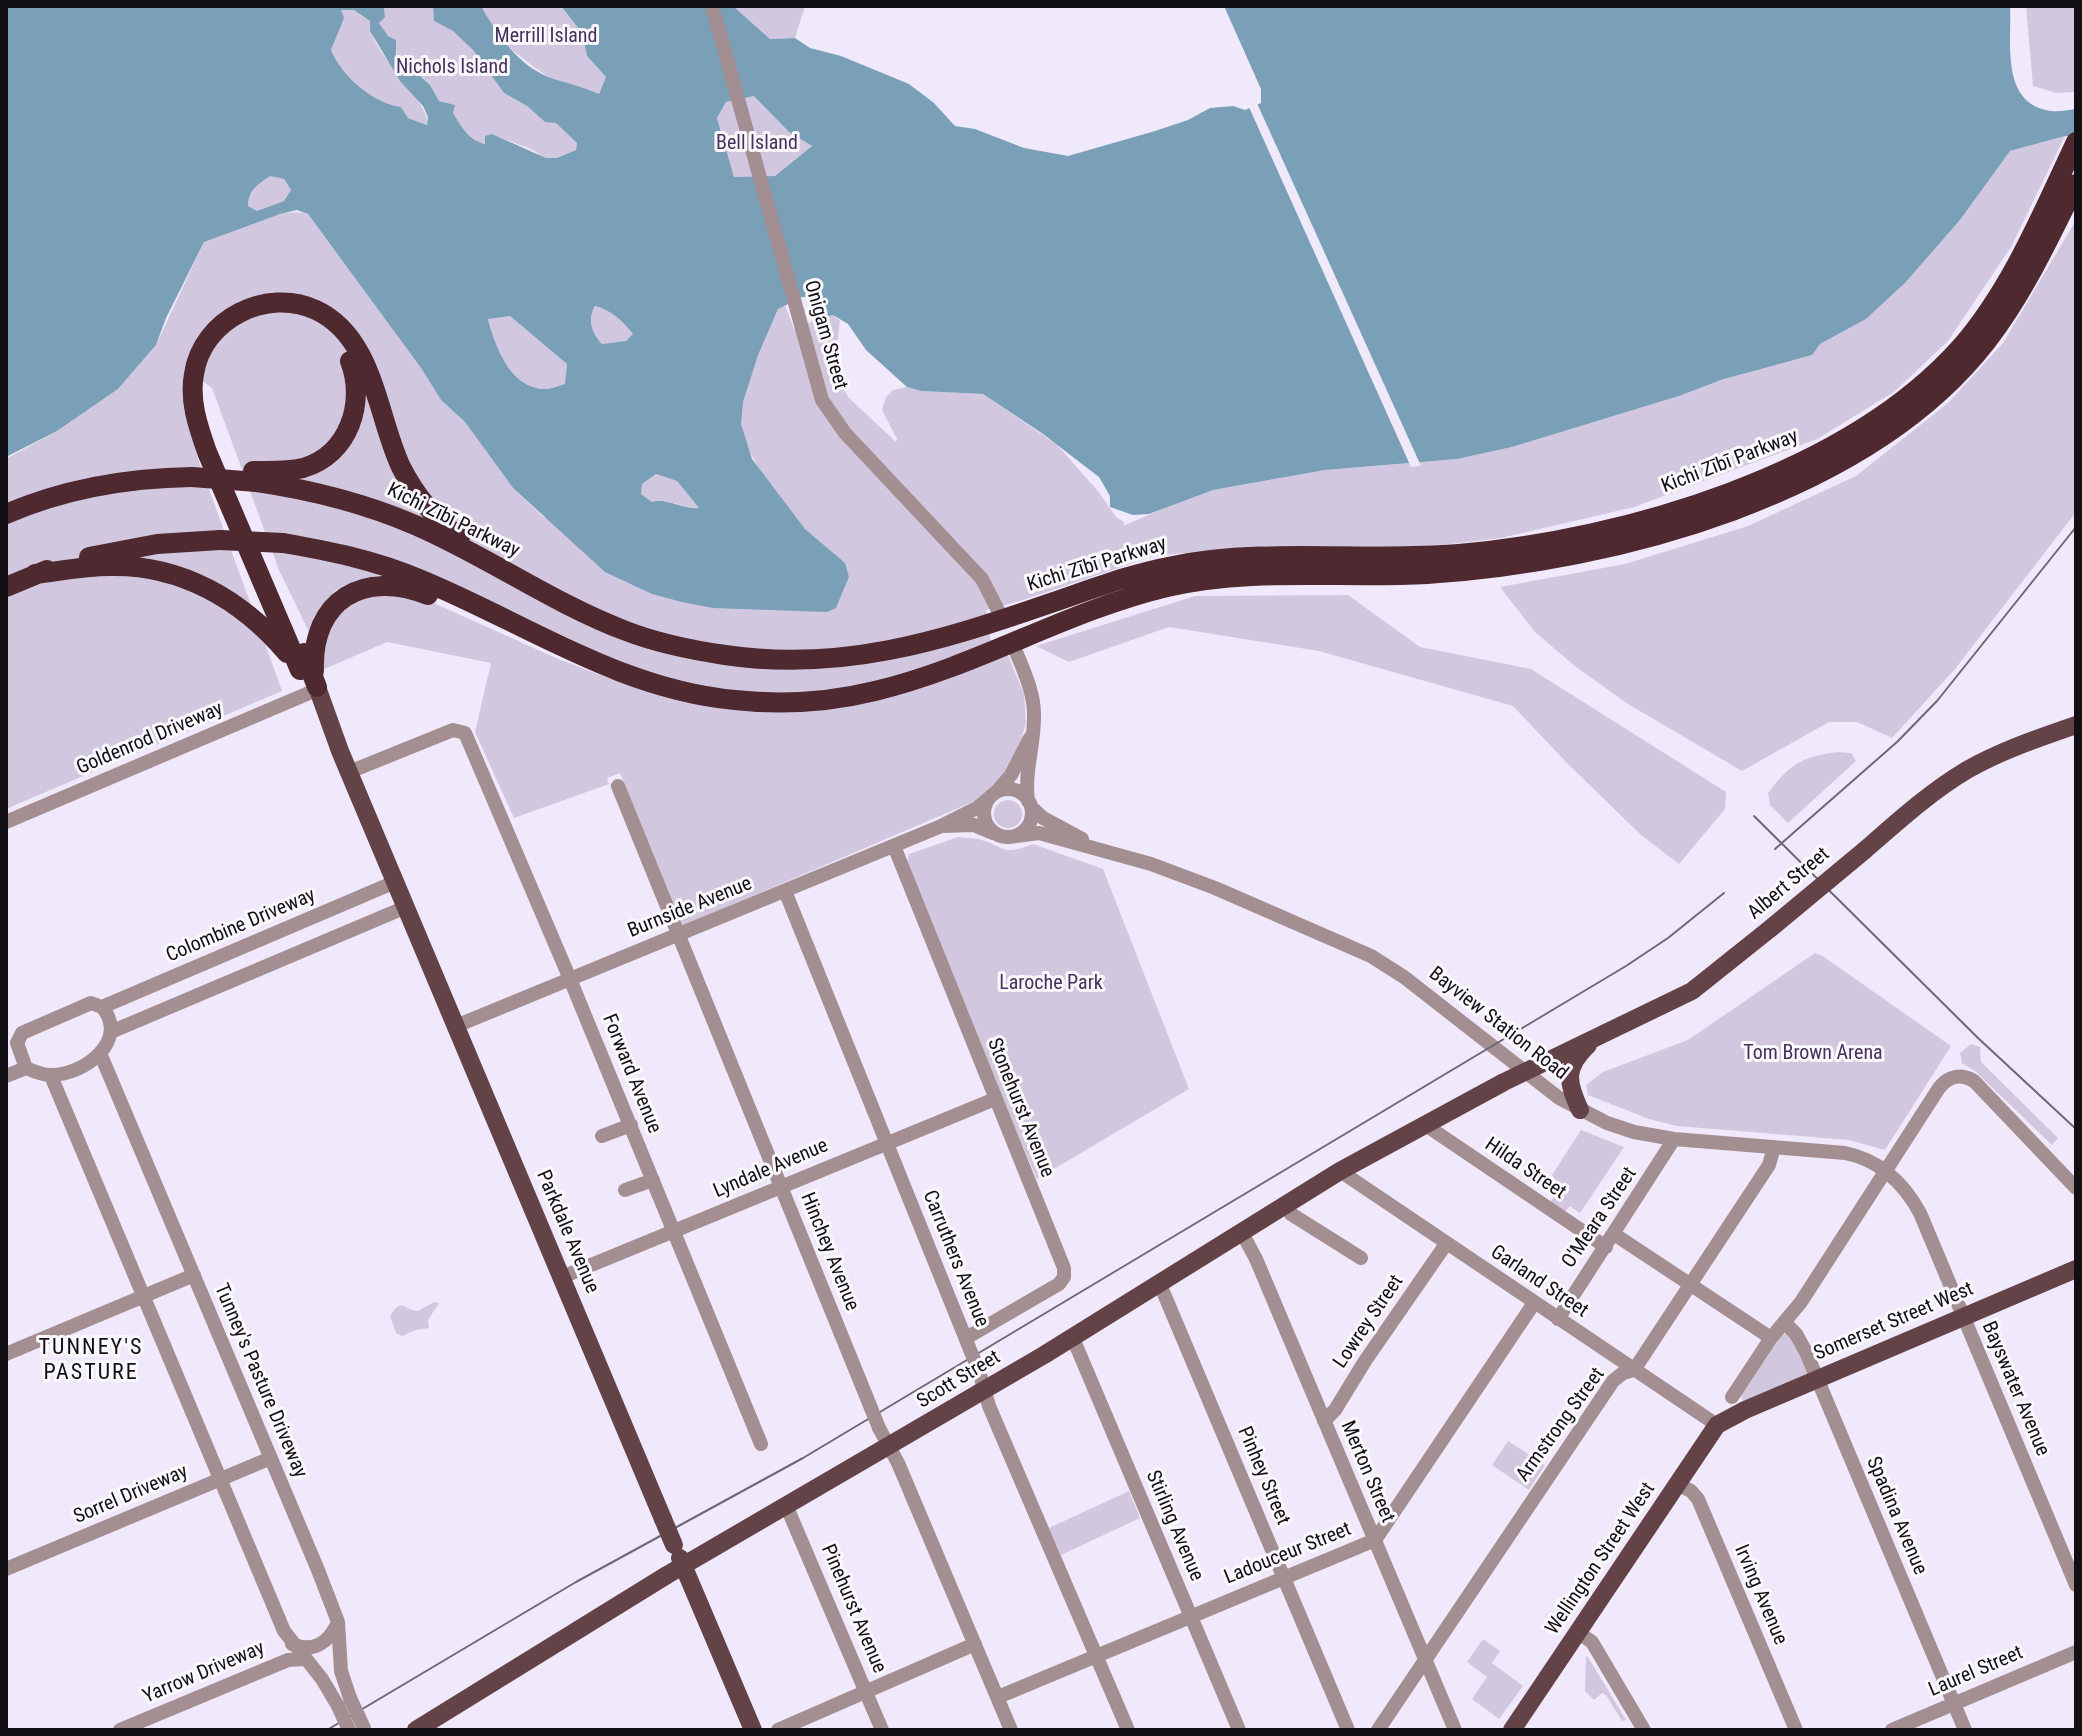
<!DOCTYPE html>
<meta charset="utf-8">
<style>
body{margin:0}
#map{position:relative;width:2082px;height:1736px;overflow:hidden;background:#f0e9fb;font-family:"Roboto Condensed",sans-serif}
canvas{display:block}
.frame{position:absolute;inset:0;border:8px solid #120f15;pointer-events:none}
</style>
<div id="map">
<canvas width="2082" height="1736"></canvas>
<div class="frame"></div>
</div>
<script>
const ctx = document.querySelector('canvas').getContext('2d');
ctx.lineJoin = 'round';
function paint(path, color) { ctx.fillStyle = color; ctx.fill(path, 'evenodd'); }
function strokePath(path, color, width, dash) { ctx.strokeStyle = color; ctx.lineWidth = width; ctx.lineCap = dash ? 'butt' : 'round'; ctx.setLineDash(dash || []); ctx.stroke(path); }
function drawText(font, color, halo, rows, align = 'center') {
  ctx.font = font + ' "Roboto Condensed",sans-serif'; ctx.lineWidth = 6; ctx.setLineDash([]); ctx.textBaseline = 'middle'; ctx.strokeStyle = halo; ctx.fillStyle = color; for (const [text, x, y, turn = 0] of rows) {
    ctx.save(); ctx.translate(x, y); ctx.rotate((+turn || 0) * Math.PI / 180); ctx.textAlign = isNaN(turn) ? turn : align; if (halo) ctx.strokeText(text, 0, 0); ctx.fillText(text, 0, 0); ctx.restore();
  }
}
paint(new Path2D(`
 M 384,6 L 433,6 L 434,21 L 453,31 L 473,50 L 504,93 L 527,106 L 545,122 L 556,122 L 577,143 L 576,150 L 557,158 L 545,158 L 533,150 L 492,134 L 485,144 C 468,140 462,127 453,113 L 454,105 L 439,101 C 433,91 428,81 419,74 C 411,68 403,67 396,59 L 397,51 L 379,23 L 385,16 Z
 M 481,6 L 561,6 L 582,33 L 587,56 L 606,77 L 599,94 L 548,77 L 530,64 L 502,42 Z
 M 733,6 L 805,6 L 795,38 L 770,39 Z
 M 2026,6 L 2076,6 L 2076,92 L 2056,93 L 2033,86 Z
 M 341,10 L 354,10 L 370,21 C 368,54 432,101 427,125 L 408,118 L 401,107 C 372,104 342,76 331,50 L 343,18 Z
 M 755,96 L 789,132 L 812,146 L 775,176 L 734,177 L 717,118 L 726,102 Z
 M 2065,136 L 2011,247 L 1948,341 L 1894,392 L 1817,439 L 1634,507 L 1501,538 L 1434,546 L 1256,546 L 1154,556 L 1020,601 L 986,610 L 991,643 L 871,685 L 782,695 L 698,688 L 624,667 L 575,641 L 423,572 L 374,576 L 335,591 L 308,630 L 279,570 L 212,388 L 188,370 L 188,407 L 196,453 L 282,691 L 6,809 L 6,459 L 57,431 L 118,389 L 156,345 L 204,242 C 229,231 282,205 308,214 L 421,368 L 441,400 L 465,422 L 513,488 L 543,517 L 836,608 L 849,577 C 843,555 820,546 805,529 C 781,502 747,460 741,425 C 736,395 765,337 778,309 L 785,305 L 794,329 L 820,318 L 833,315 L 840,321 L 834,369 L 848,397 L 896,442 L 897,439 L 882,410 L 886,397 L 893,390 L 907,387 L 921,391 L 983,394 L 1057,445 L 1098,491 L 1116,517 L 1124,522 L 1123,526 L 1179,502 L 1213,490 L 1325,470 L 1457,459 L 1512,447 L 1679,396 L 1820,344 L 1866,319 L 1905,283 L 1960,220 L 2010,151 Z
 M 270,176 L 284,179 L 291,190 L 284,201 L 257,211 L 248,206 C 250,190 257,185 270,176 Z
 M 2076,220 L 2076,512 L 1955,669 L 1892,738 L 1857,722 L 1829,722 L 1742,771 L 1628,704 L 1576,667 L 1535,632 L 1500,587 L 1625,564 L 1748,526 L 1856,476 L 1948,403 L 2003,343 Z
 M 595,306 C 611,310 623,321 634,334 L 626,342 L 602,344 C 592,333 587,320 595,306 Z
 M 510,316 L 567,364 L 566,384 C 560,385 552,389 546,389 C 511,390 495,346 488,318 Z
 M 656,474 L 677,481 L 699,508 C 684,509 665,497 652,502 L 641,494 L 641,484 Z
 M 398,592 L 436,604 L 556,658 L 611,679 L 658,694 L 767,711 L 1007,653 L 1024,694 L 1026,723 L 1017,754 L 1010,770 L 975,801 L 682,926 L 620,773 L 607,778 L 609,784 L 514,818 L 475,732 L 491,663 L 387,642 L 322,670 L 322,636 L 351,600 Z
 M 1348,595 L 1420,647 L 1531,669 L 1726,792 L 1725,809 L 1679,864 L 1641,835 L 1568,764 L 1513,706 L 1319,651 L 1169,627 L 1069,662 L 1036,646 L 1195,596 Z
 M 1837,752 L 1851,753 L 1856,761 L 1788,823 L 1770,805 L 1768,793 C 1790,764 1801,757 1837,752 Z
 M994 814a14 14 0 1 1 28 0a14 14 0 1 1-28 0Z
 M 958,837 C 965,838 972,838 978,839 C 1006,846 1000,857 1033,844 L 1103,869 L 1189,1089 L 1037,1179 L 973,1034 L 907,864 L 909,854 Z
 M 1815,953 L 1824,957 L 1951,1046 L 1885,1150 L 1849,1140 L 1677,1126 L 1649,1119 L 1588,1095 L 1586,1085 L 1603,1072 L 1688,1040 Z
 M 1971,1044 L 1980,1047 L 1981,1062 L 2058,1138 L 2052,1145 L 1975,1071 L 1962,1063 L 1960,1053 Z
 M 1581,1130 L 1624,1147 L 1580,1213 L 1570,1206 L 1564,1213 L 1550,1203 L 1560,1186 L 1552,1175 Z
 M 434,1302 L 439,1303 L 428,1320 L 429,1328 L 416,1330 L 402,1336 L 396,1333 L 390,1316 C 402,1296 404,1311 418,1311 Z
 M 1787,1333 L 1792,1336 L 1808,1373 L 1805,1377 L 1743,1403 L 1741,1395 L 1781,1336 Z
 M 1508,1441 L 1545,1465 L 1529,1490 L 1492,1465 Z
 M 1129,1491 L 1140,1518 L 1061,1555 L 1049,1528 Z
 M 1483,1639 L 1500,1651 L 1492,1663 L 1523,1686 L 1499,1719 L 1472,1699 L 1487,1677 L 1467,1662 Z
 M 1586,1656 L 1588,1657 L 1626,1720 L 1622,1721 L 1606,1695 L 1602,1693 L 1594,1700 L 1585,1691 Z`), '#d1c8df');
paint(new Path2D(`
 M 6,6 L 384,6 L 385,17 L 379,23 L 388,36 L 396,40 L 396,59 L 402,66 L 416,72 L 430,85 L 439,101 L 455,105 L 453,113 C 462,127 468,140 485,144 L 485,136 L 492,134 L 546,158 L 557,158 L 576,150 L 577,143 L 556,123 L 545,122 L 527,106 L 504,93 L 473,50 L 453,31 L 434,21 L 433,6 L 481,6 C 497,34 518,66 551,78 C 567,83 583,87 599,94 L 606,77 L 587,56 L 582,33 L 561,6 L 733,6 L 770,39 L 795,38 L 810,48 L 841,56 L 909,84 L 934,103 L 955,126 L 975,129 L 1024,148 L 1068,156 L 1155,131 L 1188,120 L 1210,108 L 1233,106 L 1245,110 L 1261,103 L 1261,89 L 1224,6 L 2010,6 C 2012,43 2000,104 2051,111 C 2060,112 2067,110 2076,109 L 2076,138 L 2065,136 L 2010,151 L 1960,220 L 1905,283 L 1866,319 L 1820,344 L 1812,355 L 1724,379 L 1679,396 L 1512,447 L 1457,459 L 1325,470 L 1213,490 L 1149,514 L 1133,515 L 1110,507 L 1110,496 L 1099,477 L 1043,434 L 983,394 L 921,391 L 907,387 L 866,350 L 848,324 L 833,315 L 820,318 L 815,297 L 802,297 L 778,309 L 758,355 L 743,402 L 741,424 L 752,459 L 805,529 L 845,563 L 849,577 L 836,608 L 827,612 L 713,608 L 682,602 L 652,594 L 605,572 L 513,488 L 465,422 L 441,400 L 421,368 L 308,214 L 297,210 L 280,214 L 204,242 L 166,318 L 156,345 L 118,389 L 57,431 L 6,457 ZM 341,10 L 354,10 L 370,21 L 370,31 L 400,81 L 423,106 L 428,117 L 427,125 L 408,118 L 401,107 C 372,103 342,76 331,50 L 344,18 ZM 754,96 L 789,132 L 812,146 L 775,176 L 734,177 L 717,118 L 726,102 ZM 270,176 L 284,179 L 291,190 L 284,201 L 257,211 L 248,206 C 249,190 257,185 270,176 ZM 595,306 C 611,310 623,321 633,334 L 626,341 L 602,344 C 592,333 587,320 595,306 ZM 510,316 L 567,364 L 565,384 C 560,385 552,389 546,389 C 511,390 495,346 488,319 ZM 656,474 L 677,481 L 699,508 C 683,510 665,497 652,502 L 641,494 L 642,484 Z`), '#79a0b7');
paint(new Path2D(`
 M 1256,101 L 1421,466 L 1411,467 L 1248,105 Z`), '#f0e9fb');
strokePath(new Path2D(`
 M 712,6 L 822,400 L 845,433 L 982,579 L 1003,620
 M 1012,642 C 1021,665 1034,690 1034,714 C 1035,743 1024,771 1028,801
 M 349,772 L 453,730 L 465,733 L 570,979 L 761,1444
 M 618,786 L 871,1408
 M984 813a24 24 0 1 1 48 0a24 24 0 1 1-48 0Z
 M 997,791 L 1011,775 L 1030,738
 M 1031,807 L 1043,818 L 1082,839
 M 6,822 L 309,693
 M 943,826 L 974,825 L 993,833
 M 1016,836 L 1039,833 L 1151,864 L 1215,888 L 1371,956 L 1404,977 L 1559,1098 L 1607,1123 L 1634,1132 L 1674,1139 L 1845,1153 C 1880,1160 1903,1182 1920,1213 L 2076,1585
 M 894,846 L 1064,1268 L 1064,1277 L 1059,1284 L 966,1338
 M 785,891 L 969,1347
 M 91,1003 L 102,1007 C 130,1040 84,1076 50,1075 C 42,1075 33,1071 26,1068 L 17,1043 L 22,1033 Z
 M 102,1007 L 395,882
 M 456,1026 L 939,827 L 977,808 L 990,797
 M 113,1031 L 406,907
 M 100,1053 L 318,1570 L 338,1622 L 341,1671 L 350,1698
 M 6,1076 L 26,1068
 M 51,1076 L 284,1631 L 322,1679 L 338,1706
 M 1424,1124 L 1606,1247
 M 602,1136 L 631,1125
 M 1340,1171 L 1717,1425
 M 625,1190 L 653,1180
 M 1286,1205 L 1291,1214 L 1361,1258
 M 1241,1231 L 1256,1259 L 1455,1730
 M 1614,1234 L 1771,1338
 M 562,1277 L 995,1099
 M 1159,1282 L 1348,1730
 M 1558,1319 L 1674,1139
 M 1784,1322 L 1796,1334 L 1806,1352 L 1965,1730
 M 1072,1336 L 1239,1730
 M 6,1354 L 194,1275
 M 978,1368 L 989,1406 L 1128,1730
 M 1732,1397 L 1771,1338 L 1801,1302 L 1939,1088 C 1948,1076 1961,1073 1974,1081 L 2076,1188
 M 1324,1421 L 1335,1410 L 1365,1361 L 1446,1244
 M 879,1428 L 898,1463 L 1011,1730
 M 1677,1484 L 1691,1491 L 1698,1499 L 1796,1730
 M 786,1505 L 882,1730
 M 6,1569 L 271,1458
 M 1579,1633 L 1592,1642 L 1644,1730
 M 292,1644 C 313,1653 329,1643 338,1622
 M 998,1697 L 1375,1540 L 1534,1303
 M 120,1730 L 288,1660 L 305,1659
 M 778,1730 L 975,1644
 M 1378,1730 L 1613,1381 L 1623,1373 L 1634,1370 L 1769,1165 L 1774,1147
 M 1892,1730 L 2076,1652`), '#a38f91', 14);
strokePath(new Path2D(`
 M 317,687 L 340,751 L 663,1519
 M 1865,850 C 1897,822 1930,792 1967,770 C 2002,750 2039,738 2076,725
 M 1580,1110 C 1567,1082 1564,1068 1588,1045
 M 680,1558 L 753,1730
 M 416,1730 L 667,1575 L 1044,1355 L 1340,1171 L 1504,1082 L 1692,991 L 1771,928
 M 1512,1730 L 1717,1425 L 1745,1410 L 2076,1269`), '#644348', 18);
strokePath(new Path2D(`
 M 253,471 C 269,471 287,472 303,468 C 349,455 366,402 350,361
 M 257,482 C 312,490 364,503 415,525 C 487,556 552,603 626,631 C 657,643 691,650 725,655 C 840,672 938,642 1045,605 C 1087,591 1129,574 1173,566 C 1266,547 1364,562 1459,554 C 1624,540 1848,474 1961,347 C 2012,288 2043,212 2076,142
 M 6,514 C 64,489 129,478 192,477
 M 283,543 C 329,551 375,560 419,579 C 524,622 618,689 735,700 C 781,705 830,702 875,691 C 976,667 1066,611 1167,587 C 1253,567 1341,579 1427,574 C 1614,562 1868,495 1987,341 C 2024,293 2049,238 2076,184
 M 89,557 L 157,544 L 220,540
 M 35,574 C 60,571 85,566 109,566 C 181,564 242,600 287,653
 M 6,587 L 47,570
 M 304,653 L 317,687
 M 300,670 L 207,452 C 198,426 189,401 194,374 C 202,319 267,287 316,310 C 374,337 377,416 401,467 C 415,495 435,519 460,537
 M 314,671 C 311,600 364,569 428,595`), '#4e2930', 20);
strokePath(new Path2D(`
 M 1754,816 L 1978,1038 L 2076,1129
 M 1775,849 L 1897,742 L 1937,701 L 2076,527
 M 327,1730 L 576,1582 L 803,1458 L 1626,966 L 1668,938 L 1724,893`), '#6d6873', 2);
strokePath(new Path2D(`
 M 970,1350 L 978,1368
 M 871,1408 L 879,1428
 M 350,1698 L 364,1728
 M 338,1706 L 349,1730`), '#a38f91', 14);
strokePath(new Path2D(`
 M 1771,928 L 1865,850
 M 663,1519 L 674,1545`), '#644348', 18);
strokePath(new Path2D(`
 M 192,477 L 257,482
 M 220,540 L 283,543`), '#4e2930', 20);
drawText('20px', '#463060', '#faf9fd', [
 ["Merrill Island",546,37],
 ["Nichols Island",452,68],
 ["Bell Island",757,144],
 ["Laroche Park",1051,984],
 ["Tom Brown Arena",1813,1054]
]);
drawText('20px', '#120f15', '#faf9fd', [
 ["Onigam Street",825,335,74],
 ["Kichi Zībī Parkway",1730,462,-21],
 ["Kichi Zībī Parkway",453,521,26],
 ["Kichi Zībī Parkway",1097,565,-17],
 ["Goldenrod Driveway",150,739,-23],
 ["Albert Street",1789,884,-40],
 ["Burnside Avenue",690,908,-22],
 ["Colombine Driveway",241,926,-23],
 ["Bayview Station Road",1498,1024,38],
 ["Forward Avenue",631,1074,68],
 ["Stonehurst Avenue",1020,1108,68],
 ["Lyndale Avenue",771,1169,-23],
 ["Hilda Street",1525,1169,34],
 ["O'Meara Street",1600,1218,-56],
 ["Parkdale Avenue",567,1232,67],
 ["Hinchey Avenue",829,1252,68],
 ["Carruthers Avenue",955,1259,68],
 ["Garland Street",1539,1282,34],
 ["Lowrey Street",1369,1322,-56],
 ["Somerset Street West",1894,1322,-23],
 ["Scott Street",959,1380,-31],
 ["Tunney's Pasture Driveway",260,1381,67],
 ["Bayswater Avenue",2015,1389,67],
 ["Armstrong Street",1561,1425,-54],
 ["Merton Street",1367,1472,67],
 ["Pinhey Street",1263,1476,67],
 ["Sorrel Driveway",131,1495,-23],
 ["Spadina Avenue",1896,1516,67],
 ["Stirling Avenue",1174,1526,67],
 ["Ladouceur Street",1288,1554,-22],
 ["Wellington Street West",1601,1559,-56],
 ["Irving Avenue",1760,1595,67],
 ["Pinehurst Avenue",853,1609,67],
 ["Laurel Street",1976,1672,-23],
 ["Yarrow Driveway",204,1673,-23]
]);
ctx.letterSpacing = '2px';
drawText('22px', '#120f15', '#faf9fd', [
 ["TUNNEY'S",91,1348],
 ["PASTURE",91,1373]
]);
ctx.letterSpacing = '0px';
</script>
